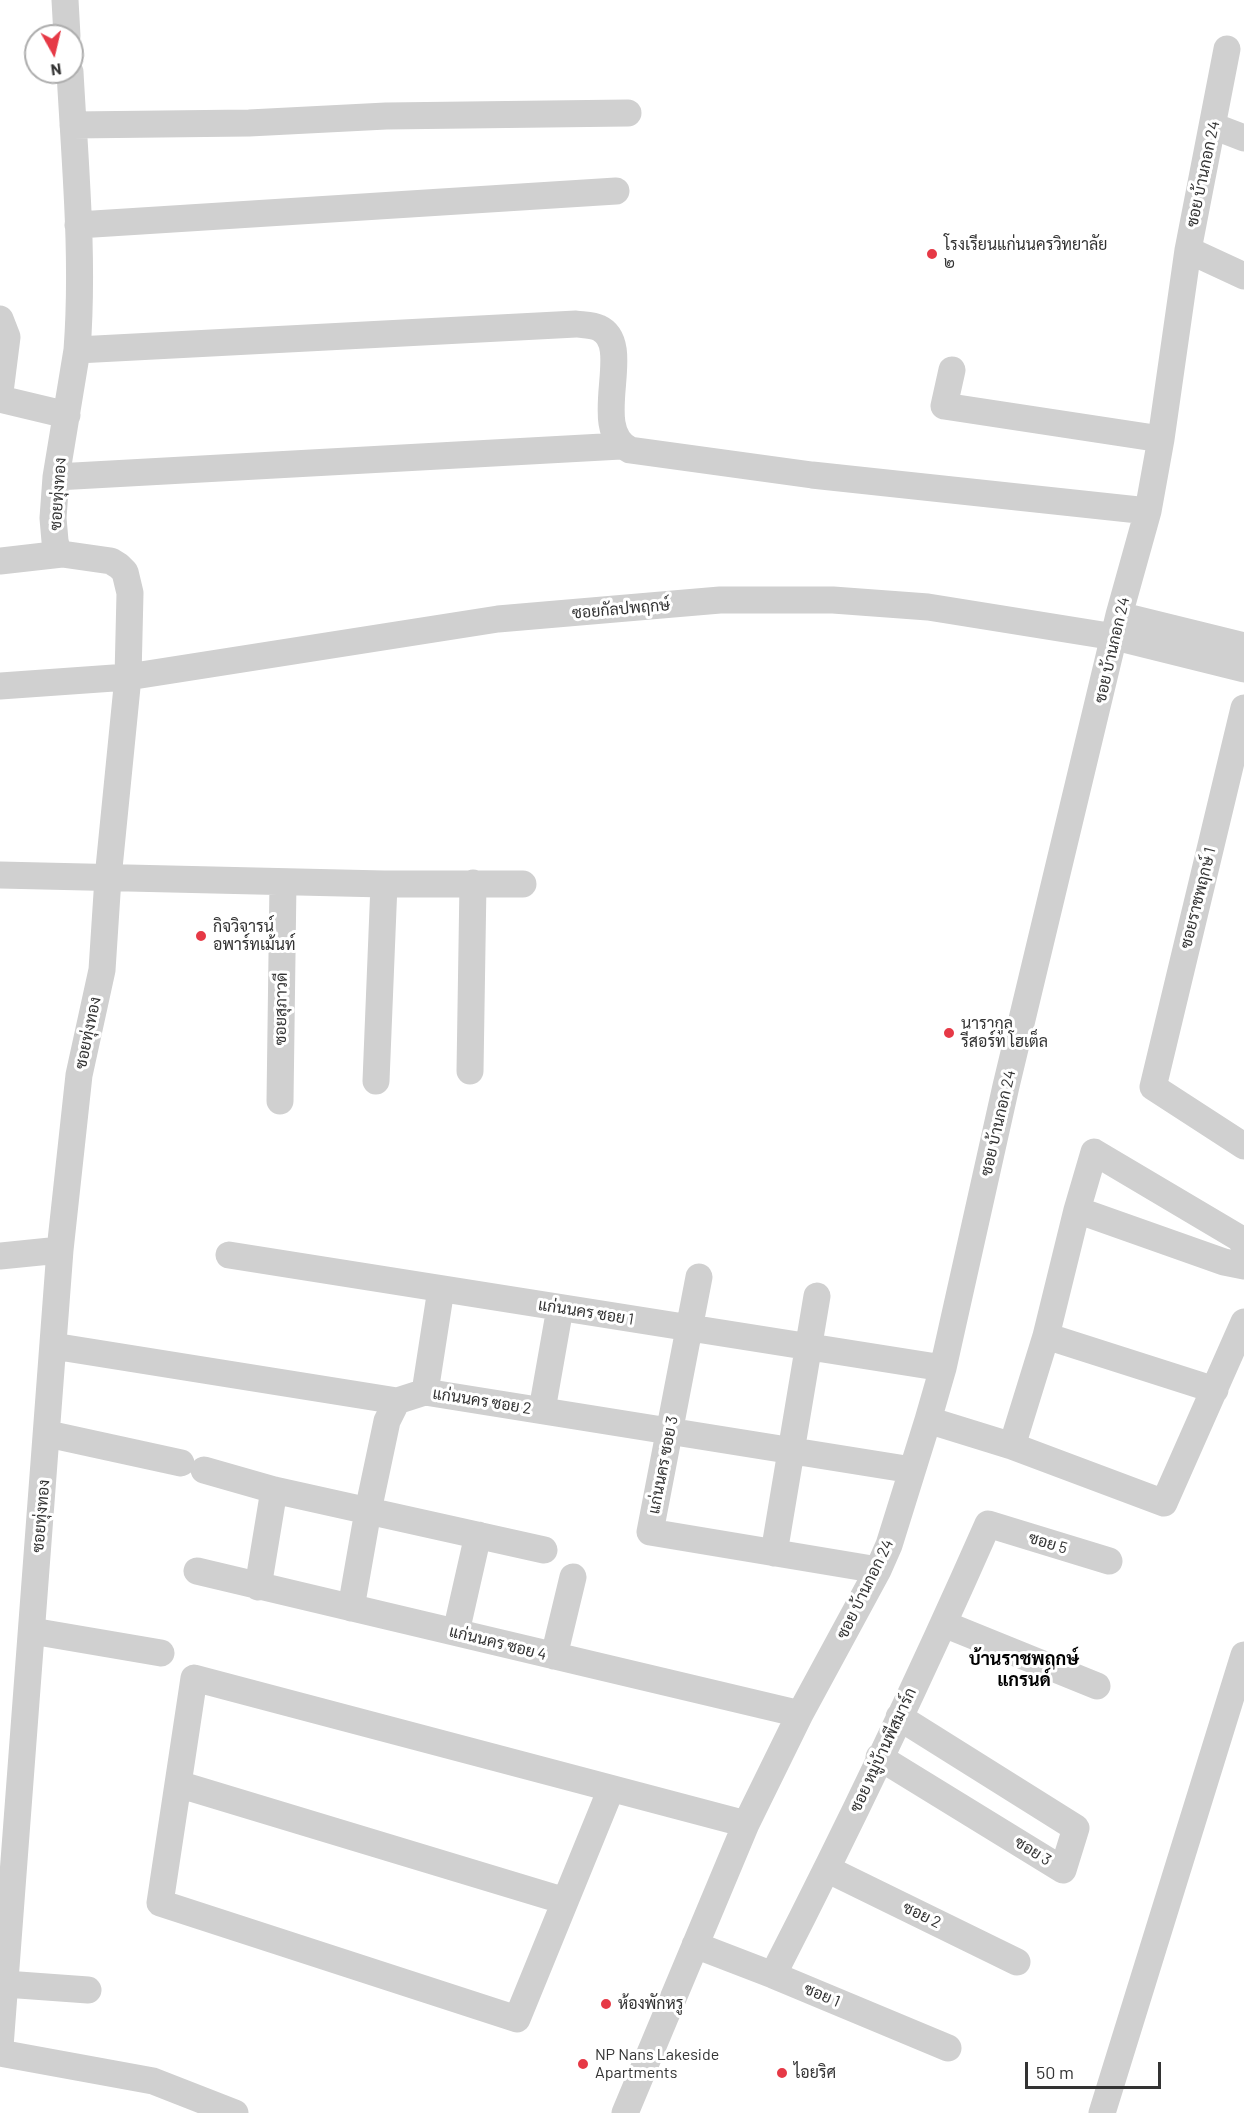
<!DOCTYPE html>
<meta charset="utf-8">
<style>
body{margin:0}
#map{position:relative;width:1244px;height:2113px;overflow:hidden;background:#fff;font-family:Barlow,sans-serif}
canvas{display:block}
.north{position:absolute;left:24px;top:24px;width:60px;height:60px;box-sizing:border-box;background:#fff;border:2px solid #adadad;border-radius:50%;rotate:172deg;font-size:16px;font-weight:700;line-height:24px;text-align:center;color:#333}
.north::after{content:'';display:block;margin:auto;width:21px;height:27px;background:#e63946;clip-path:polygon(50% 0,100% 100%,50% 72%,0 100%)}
.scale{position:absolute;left:1025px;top:2062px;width:136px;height:27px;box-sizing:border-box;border:3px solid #333;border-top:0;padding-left:8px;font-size:18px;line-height:21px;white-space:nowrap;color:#333;-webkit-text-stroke:4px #fff;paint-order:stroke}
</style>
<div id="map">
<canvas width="1244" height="2113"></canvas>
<div class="north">N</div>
<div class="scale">50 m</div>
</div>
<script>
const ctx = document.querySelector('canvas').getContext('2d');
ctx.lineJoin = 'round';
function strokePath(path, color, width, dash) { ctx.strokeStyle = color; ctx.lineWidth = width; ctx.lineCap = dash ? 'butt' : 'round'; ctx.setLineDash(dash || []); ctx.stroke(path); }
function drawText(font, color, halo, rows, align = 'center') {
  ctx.font = font + ' Barlow,Sarabun,sans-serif'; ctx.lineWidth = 6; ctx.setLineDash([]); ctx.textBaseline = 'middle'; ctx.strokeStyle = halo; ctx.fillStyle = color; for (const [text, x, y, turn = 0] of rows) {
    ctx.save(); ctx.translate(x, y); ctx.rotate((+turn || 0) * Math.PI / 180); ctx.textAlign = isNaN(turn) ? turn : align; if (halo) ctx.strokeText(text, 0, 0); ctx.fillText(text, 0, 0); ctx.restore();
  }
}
strokePath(new Path2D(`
 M 65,0 L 67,36
 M 73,125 L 249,123 L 386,116 L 628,113
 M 1213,126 L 1244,138
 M 78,225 L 616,191
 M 1188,250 L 1244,276
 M 0,319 L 7,337 L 0,392
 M 77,350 L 576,324 C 583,325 593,325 599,328 C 636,345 587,429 630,450 L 812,475 L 1148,511
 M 952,370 L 944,406 L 1161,439
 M 0,399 L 67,415
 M 56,477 L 621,446
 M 0,561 L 62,554
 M 1119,615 L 1244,646
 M 0,686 L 128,677 L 498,619 L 720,600 L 833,600 L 928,607 L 1115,637 L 1244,669
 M 1244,708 L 1153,1087 L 1244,1146
 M 0,875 L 384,884 L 523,884
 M 470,1071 L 473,883
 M 376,1081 L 384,884
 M 280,1101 L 283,882
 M 1077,1210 L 1224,1262 L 1244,1266
 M 229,1255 L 943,1368
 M 0,1256 L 60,1250
 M 699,1277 L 650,1532 L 878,1570
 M 1046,1336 L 1215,1390
 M 53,1346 L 397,1401 L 425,1392 L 912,1470
 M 425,1392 L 441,1289
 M 542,1410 L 560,1308
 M 928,1420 L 1012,1446 L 1164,1503 L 1244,1322
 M 48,1434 L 181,1463
 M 1012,1446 L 1046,1336 L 1077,1210 L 1094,1152 L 1239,1238 L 1244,1244
 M 204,1470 L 274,1490 L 544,1550
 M 774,1553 L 817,1296
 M 197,1571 L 800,1714
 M 258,1587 L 274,1490
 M 351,1608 L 368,1511 L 387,1421 L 397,1401
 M 944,1624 L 1097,1686
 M 32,1631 L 161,1653
 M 456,1632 L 478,1535
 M 554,1656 L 573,1577
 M 879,1757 L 1063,1870 L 1076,1828 L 899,1717
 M 178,1784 L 565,1901
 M 611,1789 L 517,2019 L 160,1903 L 194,1678 L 746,1824
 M 827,1869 L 1017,1962
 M 695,1945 L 773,1975 L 948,2048
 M 773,1975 C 849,1827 921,1676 988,1524 L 1109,1561
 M 5,1984 L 88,1990
 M 0,2047 L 60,1250 L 79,1075 L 102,970 L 108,878 L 128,677 L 130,593 L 125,572 L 119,566 L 111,561 L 62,554 L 57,549 L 55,541 L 53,518 L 56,477 L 77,350 C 84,258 75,164 70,72
 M 0,2053 L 153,2081 L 235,2113
 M 625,2113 L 746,1824 L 800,1714 L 878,1570 L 889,1545 L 928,1420 L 943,1368 L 1006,1086 L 1119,615 L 1148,511 L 1161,439 L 1188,250 L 1227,49
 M 1102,2113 L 1244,1655`), '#d0d0d0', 27);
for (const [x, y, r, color] of [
 [932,254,6,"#e63946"],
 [201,936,6,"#e63946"],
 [949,1033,6,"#e63946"],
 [606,2004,6,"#e63946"],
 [583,2064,6,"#e63946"],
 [782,2073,6,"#e63946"]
]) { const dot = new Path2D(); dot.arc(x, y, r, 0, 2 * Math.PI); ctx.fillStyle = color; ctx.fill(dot); strokePath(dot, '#fff', 2); }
drawText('16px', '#333', '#fff', [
 ["ซอย บ้านกอก 24",1203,174,-78],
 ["ซอยทุ่งทอง",58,494,-86],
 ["ซอยกัลปพฤกษ์",621,609,-5],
 ["ซอย บ้านกอก 24",1112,650,-77],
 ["ซอยราชพฤกษ์ 1",1198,898,-76],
 ["ซอยสุภาวดี",281,1009,-89],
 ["ซอยทุ่งทอง",88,1033,-78],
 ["ซอย บ้านกอก 24",998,1123,-77],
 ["แก่นนคร ซอย 1",586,1312,9],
 ["แก่นนคร ซอย 2",482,1401,9],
 ["แก่นนคร ซอย 3",663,1465,-79],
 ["ซอยทุ่งทอง",41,1516,-85],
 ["ซอย 5",1048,1543,17],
 ["ซอย บ้านกอก 24",865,1589,-64],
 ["แก่นนคร ซอย 4",498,1643,14],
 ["ซอย หมู่บ้านพีสมาร์ก",883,1750,-65],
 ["ซอย 3",1033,1851,32],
 ["ซอย 2",922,1915,26],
 ["ซอย 1",822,1995,23]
]);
drawText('16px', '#333', '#fff', [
 ["โรงเรียนแก่นนครวิทยาลัย",944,245],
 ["๒",944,263],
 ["กิจวิจารน์",213,927],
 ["อพาร์ทเม้นท์",213,945],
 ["นารากูล",961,1024],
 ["รีสอร์ท โฮเต็ล",961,1042],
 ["ห้องพักหรู",618,2004],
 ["NP Nans Lakeside",595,2055],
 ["Apartments",595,2073],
 ["ไอยริศ",794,2073]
], 'left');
drawText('bold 18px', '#000', '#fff', [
 ["บ้านราชพฤกษ์",1024,1659],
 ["แกรนด์",1024,1680]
]);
</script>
